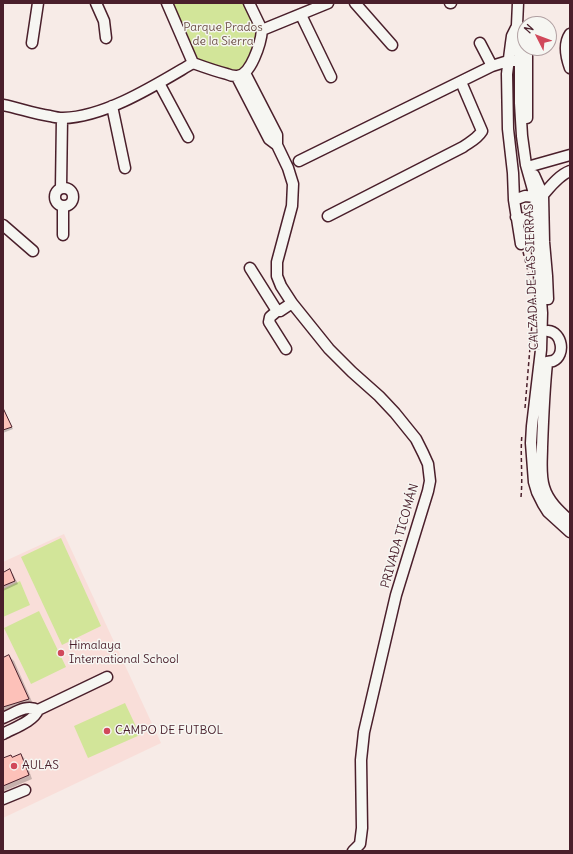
<!DOCTYPE html>
<meta charset="utf-8">
<style>
body{margin:0}
#map{position:relative;width:573px;height:854px;overflow:hidden;background:#f7ebe7;font-family:Delius,sans-serif}
canvas{display:block}
.frame{position:absolute;inset:0;border:4px solid #4a1f2b;pointer-events:none}
.north{position:absolute;left:517px;top:16px;width:40px;height:40px;box-sizing:border-box;background:#f6f6f2;border:1px solid #b1a0a2;border-radius:50%;rotate:312deg;font-size:11px;font-weight:700;line-height:16px;text-align:center;color:#4a1f2b}
.north::after{content:'';display:block;margin:auto;width:14px;height:18px;background:#d1495b;clip-path:polygon(50% 0,100% 100%,50% 72%,0 100%)}
</style>
<div id="map">
<canvas width="573" height="854"></canvas>
<div class="frame"></div>
<div class="north">N</div>
</div>
<script>
const ctx = document.querySelector('canvas').getContext('2d');
ctx.lineJoin = 'round';
function paint(path, color) { ctx.fillStyle = color; ctx.fill(path, 'evenodd'); }
function strokePath(path, color, width, dash) { ctx.strokeStyle = color; ctx.lineWidth = width; ctx.lineCap = dash ? 'butt' : 'round'; ctx.setLineDash(dash || []); ctx.stroke(path); }
function drawText(font, color, halo, rows, align = 'center') {
  ctx.font = font + ' Delius,sans-serif'; ctx.lineWidth = 3; ctx.setLineDash([]); ctx.textBaseline = 'middle'; ctx.strokeStyle = halo; ctx.fillStyle = color; for (const [text, x, y, turn = 0] of rows) {
    ctx.save(); ctx.translate(x, y); ctx.rotate((+turn || 0) * Math.PI / 180); ctx.textAlign = isNaN(turn) ? turn : align; if (halo) ctx.strokeText(text, 0, 0); ctx.fillText(text, 0, 0); ctx.restore();
  }
}
paint(new Path2D(`
 M 64,534 L 161,743 L 3,818 L 3,562 Z`), '#f9ded9');
paint(new Path2D(`
 M 169,3 L 245,3 L 256,28 L 258,43 L 247,65 L 238,70 L 225,69 L 198,62 Z
 M 61,538 L 101,626 L 62,645 L 21,557 Z
 M 20,581 L 30,605 L 3,617 L 3,589 Z
 M 39,611 L 66,667 L 31,684 L 4,628 Z
 M 125,703 L 140,735 L 88,758 L 74,726 Z`), '#d2e599');
paint(new Path2D(`
 M 3,407 L 13,429 L 3,433 Z
 M 10,571 L 13,574 L 18,584 L 3,591 L 3,574 Z
 M 9,656 L 14,661 L 33,704 L 3,714 L 3,659 Z
 M 21,755 L 25,759 L 32,779 L 4,791 L 3,759 L 12,758 Z`), '#0003');
const building = new Path2D(`
 M 3,408 L 12,427 L 3,430 Z
 M 10,569 L 15,581 L 3,586 L 3,573 Z
 M 9,655 L 29,699 L 3,707 L 3,658 Z
 M 21,754 L 29,775 L 3,786 L 3,758 L 11,755 L 12,757 Z`);
paint(building, '#fdc1b9');
strokePath(building, '#4a1f2b', 1);
const minor = new Path2D(`
 M 96,3 L 104,21 L 106,38
 M 167,3 L 193,63
 M 249,3 L 262,30
 M 355,3 L 392,45
 M 450,3 L 451,3
 M 518,3 L 517,25 L 520,61 L 520,103 L 522,136 L 526,165 L 535,197 L 537,215 L 536,236 L 542,313 L 541,350 L 532,426 L 531,443 L 534,482 L 537,492 L 543,504 L 548,512 L 570,532
 M 301,15 L 331,77
 M 516,28 L 512,36 L 511,43 L 507,74 L 508,129 L 513,173 L 514,200 L 521,244
 M 262,30 L 328,3
 M 570,34 C 563,44 566,57 570,68
 M 32,43 L 38,3
 M 480,43 L 492,66
 M 527,48 L 527,118
 M 193,63 C 204,67 215,71 227,74 C 229,75 233,76 236,76 C 251,77 261,42 262,30
 M 245,73 L 277,135 L 277,145 L 288,168 L 293,184 L 292,206 L 277,262 L 277,276 L 281,286 L 292,303 L 329,349 L 352,372 L 379,396 L 395,413 L 416,439 L 423,453 L 428,464 L 430,481 L 428,491 L 396,595 L 364,732 L 361,760 L 362,828 L 360,844 L 353,851
 M 237,77 L 269,139 L 277,145
 M 159,83 L 188,137
 M 3,105 C 19,108 34,114 50,116 C 54,117 59,118 63,118 C 106,117 157,84 193,63
 M 112,106 L 125,168
 M 299,161 L 492,66 L 508,61 L 520,61 L 522,67
 M 531,166 L 570,155
 M 534,175 L 543,195 L 544,242 L 547,276 L 548,299
 M55 197a9 9 0 1 1 18 0a9 9 0 1 1-18 0Z
 M 61,188 L 62,118
 M 543,195 C 550,187 559,175 570,171
 M 514,200 L 525,196 L 535,197
 M 63,207 L 63,235
 M 328,216 L 463,147 C 470,142 477,139 482,131 L 461,82
 M 516,217 C 524,220 529,219 537,215
 M 3,225 L 33,251
 M 250,268 L 277,311 L 280,311 L 292,303
 M 277,311 L 270,317 L 269,322 L 286,349
 M 547,362 C 547,362 553,361 553,361 C 566,355 562,332 548,331
 M 547,363 C 544,391 543,419 542,447 C 542,460 540,474 544,487 C 548,501 559,511 570,521
 M 38,710 L 107,677
 M 3,718 C 15,713 26,704 38,710 C 34,721 14,728 3,734
 M 3,799 L 25,790`);
strokePath(minor, '#4a1f2b', 13);
strokePath(new Path2D(`
 M 523,252 L 531,283
 M 525,408 L 533,311
 M 521,497 C 523,476 520,455 522,434`), '#4a1f2b', 1.5, [4, 3]);
strokePath(minor, '#f6f6f2', 10);
for (const [x, y, r, color] of [
 [61,653,4,"#d1495b"],
 [107,731,4,"#d1495b"],
 [14,766,4,"#d1495b"]
]) { const dot = new Path2D(); dot.arc(x, y, r, 0, 2 * Math.PI); ctx.fillStyle = color; ctx.fill(dot); strokePath(dot, '#f6f6f2', 1.5); }
drawText('12px', '#6c5046', '#f6f6f2', [
 ["Parque Prados",223,28],
 ["de la Sierra",223,42]
]);
drawText('12px', '#4a1f2b', '#f6f6f2', [
 ["CALZADA DE LAS SIERRAS",532,277,-92],
 ["PRIVADA TICOMÁN",400,536,-74]
]);
drawText('12px', '#4a1f2b', '#f6f6f2', [
 ["Himalaya",69,646],
 ["International School",69,660],
 ["CAMPO DE FUTBOL",115,731],
 ["AULAS",22,766]
], 'left');
</script>
